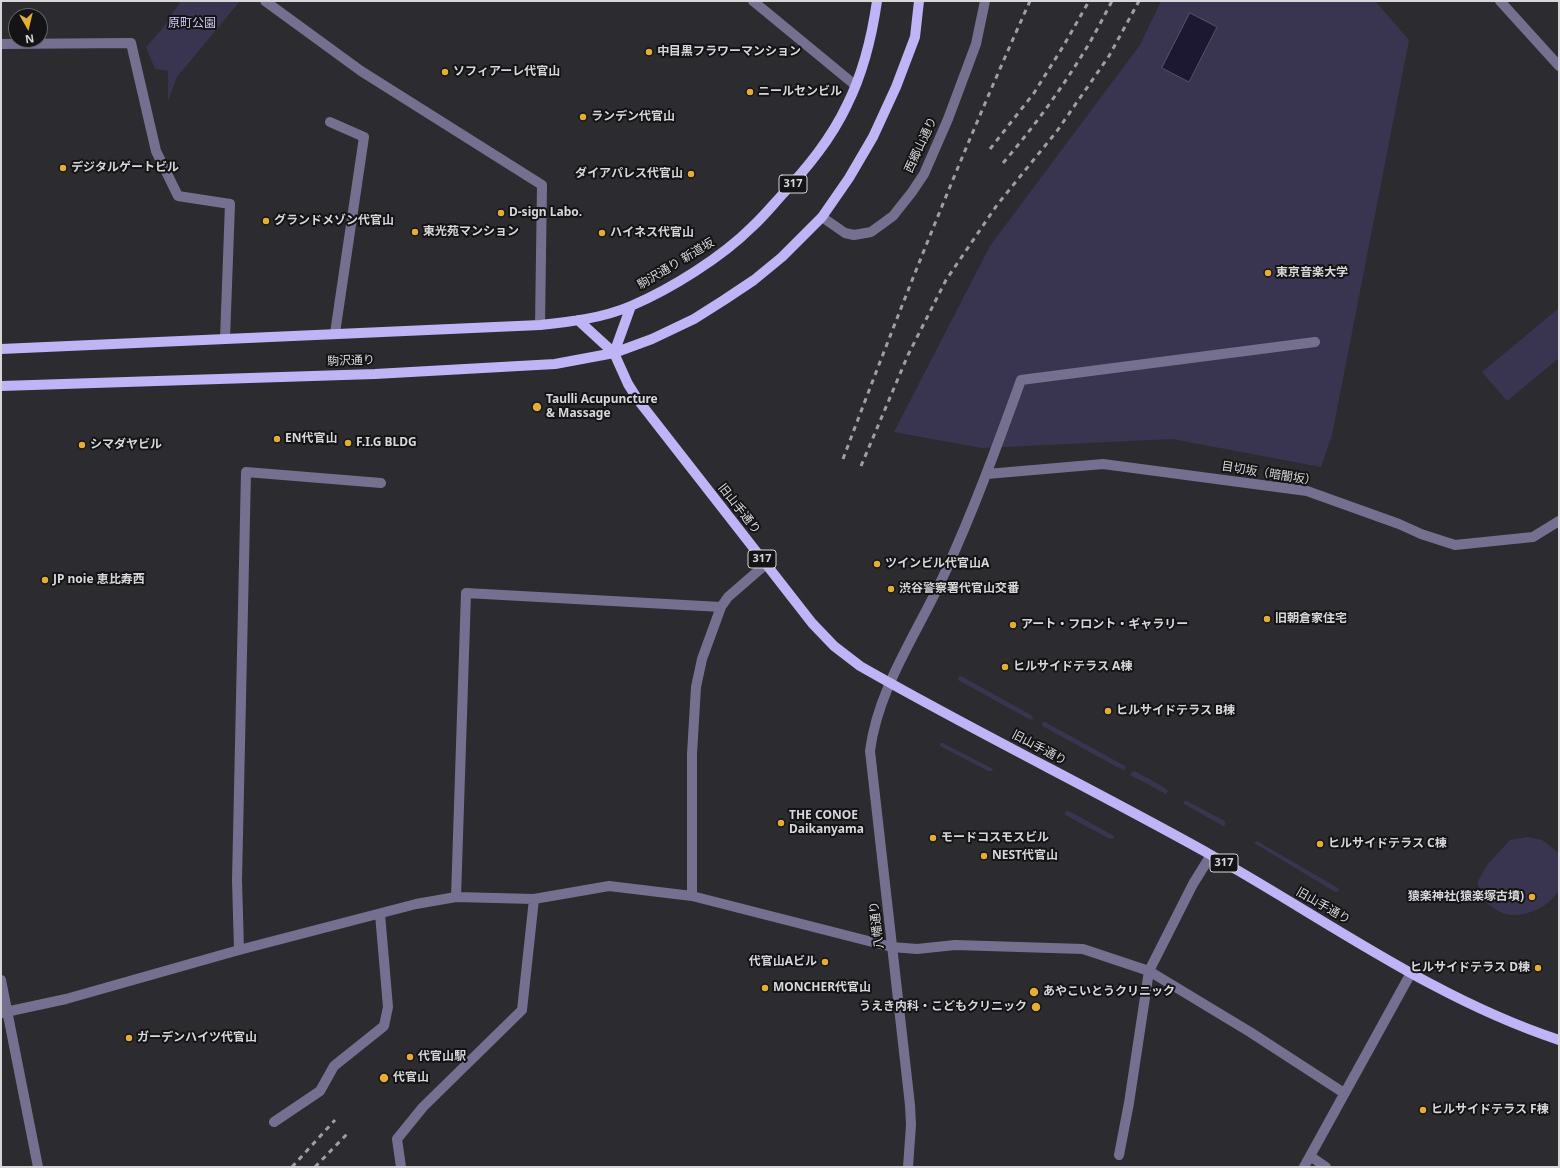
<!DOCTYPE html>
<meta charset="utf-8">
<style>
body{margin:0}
#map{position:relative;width:1560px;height:1168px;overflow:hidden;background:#2c2b2f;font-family:"Noto Sans",sans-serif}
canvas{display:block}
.frame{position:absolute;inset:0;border:2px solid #d7d7d9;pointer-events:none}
.north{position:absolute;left:8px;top:8px;width:40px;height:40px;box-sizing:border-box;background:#141416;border:1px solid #626264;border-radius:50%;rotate:172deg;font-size:11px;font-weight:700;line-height:16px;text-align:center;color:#d7d7d9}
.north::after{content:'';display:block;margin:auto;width:14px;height:18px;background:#e6ad36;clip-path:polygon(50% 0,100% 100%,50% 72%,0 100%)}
</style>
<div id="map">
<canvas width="1560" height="1168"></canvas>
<div class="frame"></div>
<div class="north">N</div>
</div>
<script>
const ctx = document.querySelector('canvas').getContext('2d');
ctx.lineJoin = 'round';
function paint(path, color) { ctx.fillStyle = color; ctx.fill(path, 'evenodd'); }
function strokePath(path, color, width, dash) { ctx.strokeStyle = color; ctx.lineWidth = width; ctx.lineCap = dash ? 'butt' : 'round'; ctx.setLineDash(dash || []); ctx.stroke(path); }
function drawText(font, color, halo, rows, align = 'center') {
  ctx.font = font + ' "Noto Sans","Noto Sans JP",sans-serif'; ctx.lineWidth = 4; ctx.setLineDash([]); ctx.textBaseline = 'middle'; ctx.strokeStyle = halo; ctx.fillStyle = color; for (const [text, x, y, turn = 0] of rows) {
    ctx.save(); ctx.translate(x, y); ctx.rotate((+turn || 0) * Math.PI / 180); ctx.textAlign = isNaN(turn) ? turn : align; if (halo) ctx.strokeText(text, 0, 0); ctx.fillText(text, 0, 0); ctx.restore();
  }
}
paint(new Path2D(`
 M 181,1 L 240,1 L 177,77 L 168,101 L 168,71 L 155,69 L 146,47 L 162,29 Z
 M 1161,1 L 1375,1 L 1409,40 L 1332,435 L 1321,467 L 1172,439 L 982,448 L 894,432 L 990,246 L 1140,45 Z
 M 1559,308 L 1559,358 L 1507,401 L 1482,372 Z
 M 961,676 L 1031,715 L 1033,718 L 1032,720 L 1027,718 L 958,680 L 958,677 Z
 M 1043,722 L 1045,722 L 1125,766 L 1125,770 L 1117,767 L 1044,727 L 1042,725 Z
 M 940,743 L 943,743 L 993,769 L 992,771 L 988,771 L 940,746 Z
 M 1135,771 L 1165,788 L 1168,791 L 1166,794 L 1130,775 L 1132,772 Z
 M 1184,801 L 1187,801 L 1225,821 L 1225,825 L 1223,826 L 1184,804 Z
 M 1066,811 L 1071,812 L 1114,836 L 1114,838 L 1110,839 L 1065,815 Z
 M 1528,837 L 1542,840 L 1559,853 L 1559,889 C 1552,905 1529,916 1511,915 C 1499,914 1488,904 1479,896 L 1478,881 L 1488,864 L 1510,840 Z
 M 1257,841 L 1338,888 L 1339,891 L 1335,892 L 1254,843 Z`), '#393551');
const water = new Path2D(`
 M 1190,13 L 1217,27 L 1189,82 L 1162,68 Z`);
paint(water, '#1d1831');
strokePath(water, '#555163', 1);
strokePath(new Path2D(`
 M 265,1 L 361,71 L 542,185 L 540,325
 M 753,1 L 855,85
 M 1500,1 L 1559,66
 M 1,44 L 131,43 L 156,151 L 178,196 L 230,204 L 225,339
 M 330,122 L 364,137 L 335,333
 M 822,217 L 845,233 L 854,235 L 871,232 L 893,216 L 912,192 L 924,174 L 948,119 L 976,44 L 985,1
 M 987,474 L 1103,464 L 1307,491 L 1399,524 L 1421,534 L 1455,545 L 1533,537 L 1559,521
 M 692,896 L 692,754 L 696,687 L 702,659 L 721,607 L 728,597 L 766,564
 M 456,897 L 466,593 L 721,607
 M 239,950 L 237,880 L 246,472 L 381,483
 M 1,980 L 38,1167
 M 1,1013 L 66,999 L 239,950 L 416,904 L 456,897 L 534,899 L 609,886 L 692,896 L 892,947 L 917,949 L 955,945 L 1083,949 L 1149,971 L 1250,1032 L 1344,1093
 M 274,1122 L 320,1091 L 334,1066 L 384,1026 L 388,1007 L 380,914
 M 1119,1155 L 1129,1103 L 1149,971 L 1193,884 L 1211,855
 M 1310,1156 L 1326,1167
 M 401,1167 L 397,1139 L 423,1107 L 522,1010 L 534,899
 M 908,1167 L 911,1125 L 910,1105 L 870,751 C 878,686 921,628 947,568 C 975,507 998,443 1021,380 L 1315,342
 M 1304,1167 L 1411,973`), '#757090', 10);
strokePath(new Path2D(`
 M 578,320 L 614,353 L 628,384 L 638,400 L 812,623 L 834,646 L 860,666 C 975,732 1095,790 1211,855 C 1325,919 1434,999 1559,1040
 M 1,349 L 540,325 C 570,322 603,318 631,306 C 671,289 722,257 752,227 C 763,217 772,206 781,196 C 807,168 831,139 847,105 C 863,73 872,36 877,1
 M 614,353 L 631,306
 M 1,386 L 375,374 L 555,364 L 614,353 L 652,339 L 694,319 L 724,300 L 754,280 L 782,257 L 822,217 L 849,178 L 873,137 L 896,87 L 915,37 L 919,1`), '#beb4f6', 10);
strokePath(new Path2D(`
 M 990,149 L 1034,93 L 1064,45 L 1089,1
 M 1003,163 C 1033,128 1060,91 1084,52 C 1094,36 1103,18 1112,1
 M 843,459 C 901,305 962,152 1030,1
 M 861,466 L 908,355 L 946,280 L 997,205 L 1057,131 L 1109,56 L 1139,1
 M 292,1167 L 335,1120
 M 315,1167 L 349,1132`), '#9f9ea1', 3, [5, 5]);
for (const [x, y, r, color] of [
 [649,52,4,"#e6ad36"],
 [445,72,4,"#e6ad36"],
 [750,92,4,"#e6ad36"],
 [583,117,4,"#e6ad36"],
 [63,168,4,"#e6ad36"],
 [691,174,4,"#e6ad36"],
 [501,213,4,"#e6ad36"],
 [266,221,4,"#e6ad36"],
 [415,232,4,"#e6ad36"],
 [602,233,4,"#e6ad36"],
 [1268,273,4,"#e6ad36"],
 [537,407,5,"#e6ad36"],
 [277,439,4,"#e6ad36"],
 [348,443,4,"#e6ad36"],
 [82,445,4,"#e6ad36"],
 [877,564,4,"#e6ad36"],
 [45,580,4,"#e6ad36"],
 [891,589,4,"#e6ad36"],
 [1267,619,4,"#e6ad36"],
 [1013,625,4,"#e6ad36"],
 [1005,667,4,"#e6ad36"],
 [1108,711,4,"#e6ad36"],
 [781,823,4,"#e6ad36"],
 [933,838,4,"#e6ad36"],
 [1320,844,4,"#e6ad36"],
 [984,856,4,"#e6ad36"],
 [1532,897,4,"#e6ad36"],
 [825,962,4,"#e6ad36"],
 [1538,968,4,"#e6ad36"],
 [765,988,4,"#e6ad36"],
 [1034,992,5,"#e6ad36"],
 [1036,1007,5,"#e6ad36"],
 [129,1038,4,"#e6ad36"],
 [410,1057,4,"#e6ad36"],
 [384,1078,5,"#e6ad36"],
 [1423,1110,4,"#e6ad36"]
]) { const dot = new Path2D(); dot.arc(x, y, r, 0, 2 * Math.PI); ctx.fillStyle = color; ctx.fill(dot); strokePath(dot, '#141416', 1.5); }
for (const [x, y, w] of [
 [793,184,28],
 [762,559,28],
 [1224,863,28]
]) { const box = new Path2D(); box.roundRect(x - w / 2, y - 9, w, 18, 3); ctx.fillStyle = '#141416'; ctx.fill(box); strokePath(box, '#d7d7d9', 1); }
drawText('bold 11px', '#d7d7d9', null, [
 ["317",793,184],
 ["317",762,559],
 ["317",1224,863]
]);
drawText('12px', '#cfc9f6', '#141416', [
 ["原町公園",192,24]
]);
drawText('bold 12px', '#d7d7d9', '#141416', [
 ["中目黒フラワーマンション",657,52],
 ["ソフィアーレ代官山",453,72],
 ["ニールセンビル",758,92],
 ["ランデン代官山",591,117],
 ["デジタルゲートビル",71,168],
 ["ダイアパレス代官山",683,174,"right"],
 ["D-sign Labo.",509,213],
 ["グランドメゾン代官山",274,221],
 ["東光苑マンション",423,232],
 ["ハイネス代官山",610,233],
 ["東京音楽大学",1276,273],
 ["Taulli Acupuncture",546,400],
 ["& Massage",546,414],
 ["EN代官山",285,439],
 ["F.I.G BLDG",356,443],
 ["シマダヤビル",90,445],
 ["ツインビル代官山A",885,564],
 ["JP noie 恵比寿西",53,580],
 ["渋谷警察署代官山交番",899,589],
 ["旧朝倉家住宅",1275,619],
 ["アート・フロント・ギャラリー",1021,625],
 ["ヒルサイドテラス A棟",1013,667],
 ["ヒルサイドテラス B棟",1116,711],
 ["THE CONOE",789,816],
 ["Daikanyama",789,830],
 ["モードコスモスビル",941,838],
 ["ヒルサイドテラス C棟",1328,844],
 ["NEST代官山",992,856],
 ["猿楽神社(猿楽塚古墳)",1524,897,"right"],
 ["代官山Aビル",817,962,"right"],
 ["ヒルサイドテラス D棟",1530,968,"right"],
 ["MONCHER代官山",773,988],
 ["あやこいとうクリニック",1043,992],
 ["うえき内科・こどもクリニック",1027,1007,"right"],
 ["ガーデンハイツ代官山",137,1038],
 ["代官山駅",418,1057],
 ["代官山",393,1078],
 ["ヒルサイドテラス F棟",1431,1110]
], 'left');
drawText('12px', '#d7d7d9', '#141416', [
 ["西郷山通り",921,145,-65],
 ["駒沢通り 新道坂",676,264,-31],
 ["駒沢通り",351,361,-2],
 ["目切坂（暗闇坂）",1269,474,9],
 ["旧山手通り",739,509,52],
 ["旧山手通り",1039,748,28],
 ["旧山手通り",1323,906,30],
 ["八幡通り",877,925,-97]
]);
</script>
